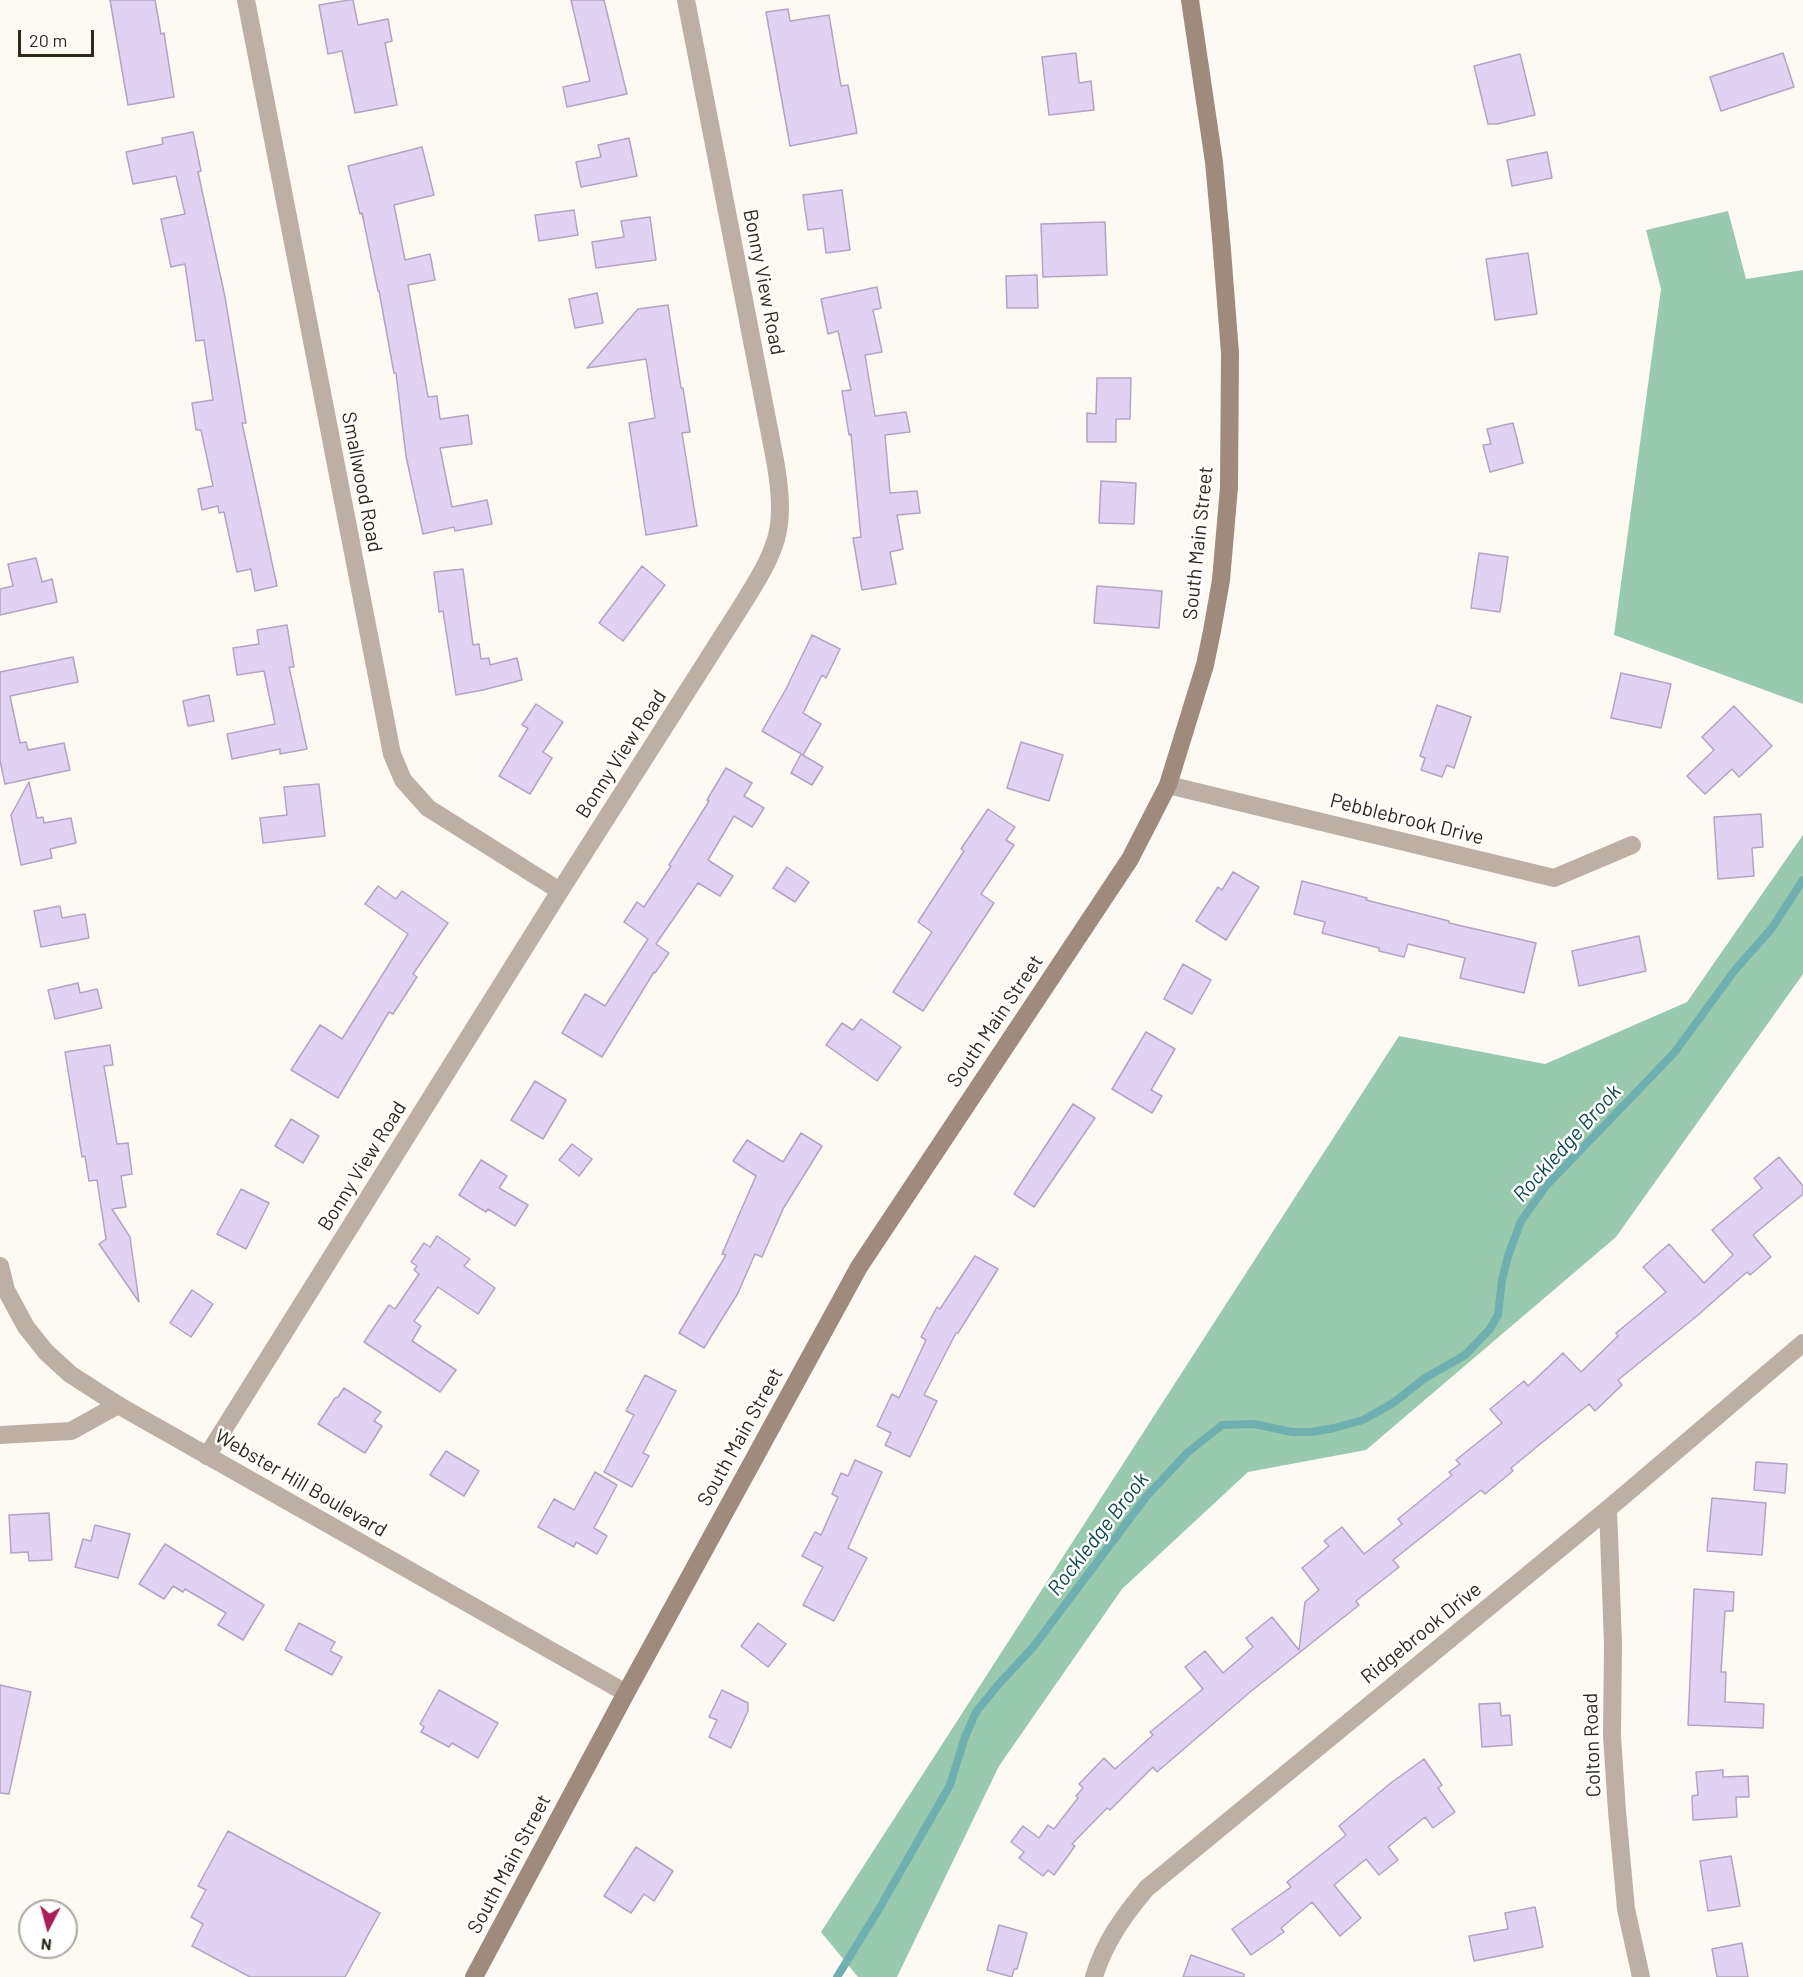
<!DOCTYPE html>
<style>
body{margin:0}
#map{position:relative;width:1803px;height:1977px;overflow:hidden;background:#fdfaf3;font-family:Barlow,sans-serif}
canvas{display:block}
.north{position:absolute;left:18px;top:1899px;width:60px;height:60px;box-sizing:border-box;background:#fff;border:2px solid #aca9a4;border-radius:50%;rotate:186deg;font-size:16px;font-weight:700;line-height:24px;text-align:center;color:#2f291c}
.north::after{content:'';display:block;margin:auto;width:21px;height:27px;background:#ab1d58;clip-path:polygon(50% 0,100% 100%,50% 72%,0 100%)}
.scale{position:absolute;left:18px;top:30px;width:76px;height:27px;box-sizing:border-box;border:3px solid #2f291c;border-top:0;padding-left:8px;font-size:18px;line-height:21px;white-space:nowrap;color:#2f291c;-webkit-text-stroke:4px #fff;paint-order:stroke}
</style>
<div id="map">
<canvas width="1803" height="1977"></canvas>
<div class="north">N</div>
<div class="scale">20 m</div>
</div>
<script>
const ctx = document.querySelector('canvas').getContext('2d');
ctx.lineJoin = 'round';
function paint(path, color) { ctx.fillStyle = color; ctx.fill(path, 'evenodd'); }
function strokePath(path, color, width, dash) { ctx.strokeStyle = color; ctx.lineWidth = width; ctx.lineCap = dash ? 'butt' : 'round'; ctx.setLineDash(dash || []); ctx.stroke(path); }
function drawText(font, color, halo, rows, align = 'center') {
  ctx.font = font + ' Barlow,sans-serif'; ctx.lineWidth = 5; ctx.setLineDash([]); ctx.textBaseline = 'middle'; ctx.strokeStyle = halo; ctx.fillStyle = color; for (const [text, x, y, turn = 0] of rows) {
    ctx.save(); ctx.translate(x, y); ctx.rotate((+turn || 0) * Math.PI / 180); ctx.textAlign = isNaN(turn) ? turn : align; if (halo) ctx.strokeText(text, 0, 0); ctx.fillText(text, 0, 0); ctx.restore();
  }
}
paint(new Path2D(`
 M 1728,211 L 1746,279 L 1803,270 L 1803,704 L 1614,635 L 1661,289 L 1646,230 Z
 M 1803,835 L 1803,974 L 1616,1237 L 1366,1450 L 1248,1472 L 1122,1589 L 999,1766 L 897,1977 L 858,1977 L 821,1932 L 1399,1036 L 1545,1064 L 1687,1002 Z`), '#99caae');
strokePath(new Path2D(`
 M 837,1977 L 879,1909 L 950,1785 L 965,1737 L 976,1712 L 998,1685 L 1034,1646 L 1146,1497 L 1187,1453 L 1222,1425 L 1254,1424 L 1292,1432 L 1312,1432 L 1334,1428 L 1363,1420 L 1393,1403 L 1425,1378 L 1465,1355 L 1490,1329 L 1498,1315 L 1502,1280 L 1508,1256 L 1521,1221 L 1546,1186 L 1674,1053 L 1735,970 L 1772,928 L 1803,880`), '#70afaf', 8);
const building = new Path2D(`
 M 110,0 L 155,0 L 161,34 L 164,33 L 174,97 L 128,105 Z
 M 349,0 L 353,0 L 358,25 L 388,19 L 392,41 L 385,43 L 397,105 L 355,113 L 342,51 L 328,54 L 319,5 Z
 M 571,0 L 604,0 L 627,94 L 567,107 L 563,87 L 590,81 Z
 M 788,9 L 790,21 L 829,15 L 841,86 L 848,85 L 857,133 L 790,146 L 766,12 Z
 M 1076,53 L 1079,83 L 1091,81 L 1094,110 L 1049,115 L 1042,57 Z
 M 1783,53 L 1794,87 L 1721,111 L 1710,77 Z
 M 1520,54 L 1535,115 L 1497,124 L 1488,124 L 1474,66 Z
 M 193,132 L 201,171 L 198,172 L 225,297 L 246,423 L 242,423 L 277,586 L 255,591 L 251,569 L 237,572 L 224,512 L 219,513 L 218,506 L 202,510 L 198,489 L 213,486 L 201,430 L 196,430 L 192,403 L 213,400 L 204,340 L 196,341 L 185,264 L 171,267 L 161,219 L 185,214 L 176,176 L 133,184 L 126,152 L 163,144 L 162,138 Z
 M 629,138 L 637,176 L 581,187 L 576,162 L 601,157 L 598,145 Z
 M 422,147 L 434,195 L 394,205 L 405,260 L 430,254 L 435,280 L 408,285 L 428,397 L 437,396 L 440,419 L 468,415 L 472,444 L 440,448 L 452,507 L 487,500 L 492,524 L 455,531 L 454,527 L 423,534 L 406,456 L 396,373 L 394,373 L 379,291 L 378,291 L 362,213 L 360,214 L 348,166 Z
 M 1547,152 L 1552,178 L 1512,186 L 1507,160 Z
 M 842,190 L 850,250 L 826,253 L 823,228 L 808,230 L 803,195 Z
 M 574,210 L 578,235 L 539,241 L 535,215 Z
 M 650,217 L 656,260 L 596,268 L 592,242 L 624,237 L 621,221 Z
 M 1105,222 L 1107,275 L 1043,277 L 1041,224 Z
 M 1528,253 L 1537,314 L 1495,320 L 1486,259 Z
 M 1037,275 L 1038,308 L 1007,308 L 1006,276 Z
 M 877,287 L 881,308 L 873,310 L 882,352 L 865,355 L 875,416 L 906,412 L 910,432 L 885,435 L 890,493 L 917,491 L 920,513 L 897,515 L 903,549 L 890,552 L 896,584 L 862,590 L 853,538 L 861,537 L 851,434 L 849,435 L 842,391 L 851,390 L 838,331 L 828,334 L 821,299 Z
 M 597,293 L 603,323 L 575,328 L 569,299 Z
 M 668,305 L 681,388 L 683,388 L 690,432 L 682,433 L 697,526 L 646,535 L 629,423 L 655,418 L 646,359 L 587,368 L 638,309 Z
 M 1097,378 L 1131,378 L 1130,419 L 1116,419 L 1116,442 L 1087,442 L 1087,413 L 1096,414 Z
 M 1513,423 L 1523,463 L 1490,472 L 1483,445 L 1491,444 L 1487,429 Z
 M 1101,481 L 1136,483 L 1134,524 L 1099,523 Z
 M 1479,553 L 1508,557 L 1500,612 L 1471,608 Z
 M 36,558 L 42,582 L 52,579 L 57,602 L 0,615 L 0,589 L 13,586 L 8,564 Z
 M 642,566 L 665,585 L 623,641 L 599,623 Z
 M 463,569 L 473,645 L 479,644 L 481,659 L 489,658 L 490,665 L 517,658 L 522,680 L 483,690 L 456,695 L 443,611 L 439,612 L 434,572 Z
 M 1097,586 L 1162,591 L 1159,628 L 1094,623 Z
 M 287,625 L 294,667 L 289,667 L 307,749 L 280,754 L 280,749 L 232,759 L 227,734 L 275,724 L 264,671 L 237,675 L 233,648 L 259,644 L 257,630 Z
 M 812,635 L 840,649 L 826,678 L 822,675 L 803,713 L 821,724 L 803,755 L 762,731 L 786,689 Z
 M 73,657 L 78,682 L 10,696 L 20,743 L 26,742 L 28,750 L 64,743 L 70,770 L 5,784 L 0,761 L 0,672 Z
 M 1621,673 L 1671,684 L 1661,728 L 1611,718 Z
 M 209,695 L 214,721 L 188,726 L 183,701 Z
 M 536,704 L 563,722 L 543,752 L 552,758 L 530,794 L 499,776 L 528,728 L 522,725 Z
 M 1437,705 L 1471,717 L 1454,768 L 1447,765 L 1442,777 L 1421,770 L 1425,758 L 1420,756 Z
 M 1734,706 L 1772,746 L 1739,777 L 1732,769 L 1705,794 L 1687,776 L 1714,750 L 1702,737 Z
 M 1021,742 L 1063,755 L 1049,801 L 1007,788 Z
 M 801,754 L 823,767 L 812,785 L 791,773 Z
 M 726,768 L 752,783 L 744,796 L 764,808 L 752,827 L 734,816 L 708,860 L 733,876 L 720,896 L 698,883 L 656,944 L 669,953 L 655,973 L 654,972 L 602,1057 L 562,1033 L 585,994 L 605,1006 L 648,939 L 624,922 L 637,902 L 644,907 L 671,866 L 669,865 L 709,801 L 707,800 Z
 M 29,782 L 37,818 L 43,817 L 44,823 L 71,818 L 76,843 L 50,849 L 52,858 L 21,865 L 11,815 Z
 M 319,784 L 325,836 L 263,843 L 260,818 L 287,815 L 284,787 Z
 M 988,809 L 1015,827 L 1006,840 L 1014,845 L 981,894 L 994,903 L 923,1011 L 893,992 L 932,932 L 918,922 L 964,851 L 961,849 Z
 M 1761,814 L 1763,847 L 1752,848 L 1754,876 L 1718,879 L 1714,817 Z
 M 787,867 L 809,882 L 795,902 L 773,888 Z
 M 1233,872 L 1259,887 L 1226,940 L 1196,921 L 1218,887 L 1222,890 Z
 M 1302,881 L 1367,898 L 1366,900 L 1449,921 L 1449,923 L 1536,943 L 1524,993 L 1460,978 L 1465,958 L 1408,944 L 1404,957 L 1379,951 L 1379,948 L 1322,933 L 1325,922 L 1294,914 Z
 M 378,886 L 396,899 L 402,891 L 448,923 L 413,974 L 417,977 L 393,1014 L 389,1012 L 338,1098 L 291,1070 L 320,1025 L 342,1039 L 408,934 L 365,904 Z
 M 60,906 L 62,918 L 85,914 L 89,938 L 41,947 L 34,911 Z
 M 1639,936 L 1646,971 L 1579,986 L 1572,951 Z
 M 1183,964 L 1211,980 L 1192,1014 L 1164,999 Z
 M 78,983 L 80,993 L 97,989 L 102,1008 L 55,1019 L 48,990 Z
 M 861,1019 L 901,1047 L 877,1081 L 826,1045 L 842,1023 L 853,1030 Z
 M 1146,1032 L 1175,1049 L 1151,1090 L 1162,1096 L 1152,1113 L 1112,1089 Z
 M 110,1045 L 113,1065 L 104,1066 L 117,1144 L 128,1143 L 132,1174 L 121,1176 L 126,1207 L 112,1209 L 130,1237 L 139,1302 L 99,1244 L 106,1239 L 97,1180 L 89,1181 L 85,1156 L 82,1157 L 65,1052 Z
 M 535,1081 L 566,1100 L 543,1139 L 511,1120 Z
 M 1073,1104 L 1095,1118 L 1034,1207 L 1014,1194 Z
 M 291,1119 L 319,1136 L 303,1163 L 275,1146 Z
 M 801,1133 L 822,1146 L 783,1209 L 762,1257 L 755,1254 L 738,1293 L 704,1348 L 679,1333 L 726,1255 L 722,1254 L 756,1176 L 733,1161 L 747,1140 L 783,1162 Z
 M 572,1144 L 592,1159 L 579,1176 L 559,1160 Z
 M 1779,1157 L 1803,1186 L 1803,1194 L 1753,1235 L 1771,1257 L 1750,1275 L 1747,1272 L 1698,1315 L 1618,1380 L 1622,1385 L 1595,1411 L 1589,1404 L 1511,1468 L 1513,1471 L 1485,1494 L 1481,1490 L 1393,1560 L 1399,1567 L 1356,1601 L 1359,1605 L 1249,1693 L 1157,1772 L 1153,1767 L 1110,1810 L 1107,1808 L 1072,1844 L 1075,1846 L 1054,1875 L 1048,1870 L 1043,1876 L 1019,1858 L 1024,1852 L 1011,1842 L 1023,1826 L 1039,1838 L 1048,1825 L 1054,1829 L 1078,1798 L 1076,1796 L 1083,1788 L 1079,1784 L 1104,1758 L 1115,1769 L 1153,1735 L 1150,1732 L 1203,1689 L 1185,1667 L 1205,1651 L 1223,1673 L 1253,1647 L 1246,1638 L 1272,1617 L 1299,1650 L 1305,1602 L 1319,1590 L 1302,1568 L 1329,1546 L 1324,1541 L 1342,1527 L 1364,1554 L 1402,1524 L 1398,1519 L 1452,1475 L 1449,1472 L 1460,1464 L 1456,1460 L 1502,1423 L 1490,1409 L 1524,1381 L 1528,1386 L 1563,1353 L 1581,1372 L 1618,1336 L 1616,1333 L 1666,1292 L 1643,1267 L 1669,1244 L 1704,1283 L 1733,1255 L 1712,1230 L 1762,1188 L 1754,1178 Z
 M 481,1160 L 507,1176 L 499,1188 L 528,1205 L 515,1226 L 488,1209 L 486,1212 L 459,1195 Z
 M 241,1189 L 269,1203 L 246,1249 L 217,1234 Z
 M 437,1236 L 470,1259 L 464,1266 L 495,1288 L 478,1314 L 438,1287 L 414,1321 L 421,1326 L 412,1341 L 456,1370 L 440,1392 L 364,1342 L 389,1305 L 395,1309 L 419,1274 L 414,1270 L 417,1266 L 411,1262 L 424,1243 L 430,1247 Z
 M 975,1256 L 998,1269 L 958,1333 L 956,1333 L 924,1395 L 937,1401 L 910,1457 L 885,1445 L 891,1433 L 877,1426 L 892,1394 L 899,1398 L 926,1340 L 921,1337 L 937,1307 L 940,1309 Z
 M 192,1290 L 213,1304 L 191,1337 L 170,1323 Z
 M 645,1375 L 676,1391 L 643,1453 L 649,1456 L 632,1487 L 604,1472 L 634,1415 L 626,1411 Z
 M 344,1388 L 381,1412 L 374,1421 L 382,1426 L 365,1453 L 318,1424 L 335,1398 L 338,1397 Z
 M 446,1451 L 479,1471 L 464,1496 L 430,1475 Z
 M 855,1460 L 882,1472 L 848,1548 L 867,1558 L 834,1621 L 803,1605 L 823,1567 L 802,1556 L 815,1532 L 821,1535 L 838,1497 L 832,1494 L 841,1473 L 848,1476 Z
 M 1756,1462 L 1787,1464 L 1785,1493 L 1754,1490 Z
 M 595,1472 L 617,1485 L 594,1528 L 607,1536 L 597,1554 L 576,1542 L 574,1547 L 538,1527 L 554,1499 L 574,1510 Z
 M 1712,1498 L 1766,1503 L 1762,1555 L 1707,1551 Z
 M 49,1513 L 52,1560 L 29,1561 L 28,1552 L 11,1553 L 9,1515 Z
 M 95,1525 L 130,1534 L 118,1578 L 75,1567 L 83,1539 L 91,1541 Z
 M 165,1544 L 264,1605 L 243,1640 L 218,1625 L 226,1613 L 185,1589 L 183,1592 L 173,1586 L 164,1599 L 139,1584 Z
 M 1694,1589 L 1734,1592 L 1733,1611 L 1725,1611 L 1721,1672 L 1726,1672 L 1725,1702 L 1764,1704 L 1763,1728 L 1688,1725 Z
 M 299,1623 L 335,1642 L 330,1651 L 342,1657 L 332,1675 L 285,1650 Z
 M 758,1623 L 786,1644 L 768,1667 L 741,1646 Z
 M 0,1685 L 31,1692 L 9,1794 L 0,1793 Z
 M 439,1690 L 498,1723 L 478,1758 L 452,1743 L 449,1747 L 421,1732 L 424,1727 L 420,1724 Z
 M 722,1690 L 748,1703 L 748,1711 L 731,1748 L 709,1737 L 717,1720 L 709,1717 Z
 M 1500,1703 L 1501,1716 L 1510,1715 L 1512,1745 L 1482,1747 L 1479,1704 Z
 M 1424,1759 L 1442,1785 L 1438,1788 L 1455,1812 L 1433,1828 L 1425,1817 L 1388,1847 L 1398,1860 L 1379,1875 L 1366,1859 L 1334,1885 L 1361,1918 L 1340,1936 L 1312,1902 L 1281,1928 L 1284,1932 L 1251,1955 L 1232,1929 L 1291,1887 L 1287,1882 L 1346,1835 L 1339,1826 L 1392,1782 Z
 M 1723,1770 L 1723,1777 L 1748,1776 L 1749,1797 L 1736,1797 L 1737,1817 L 1693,1820 L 1692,1796 L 1698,1795 L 1696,1772 Z
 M 228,1831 L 380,1913 L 345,1977 L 250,1977 L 192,1946 L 203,1924 L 191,1917 L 206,1890 L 198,1886 Z
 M 636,1847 L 673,1871 L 654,1901 L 644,1894 L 631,1913 L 604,1896 Z
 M 1731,1856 L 1740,1906 L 1708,1911 L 1700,1861 Z
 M 1535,1907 L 1543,1947 L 1474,1961 L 1469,1936 L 1508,1929 L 1505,1913 Z
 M 999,1925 L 1027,1933 L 1017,1969 L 1014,1969 L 1012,1977 L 987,1970 Z
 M 1742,1943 L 1748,1977 L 1717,1977 L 1712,1949 Z
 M 1191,1955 L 1244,1974 L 1244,1977 L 1183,1977 Z`);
paint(building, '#e1d1f3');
strokePath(building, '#b3a4c4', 1.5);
strokePath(new Path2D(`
 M 246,0 L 392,754 L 403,780 L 428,808 L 560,891
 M 1168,785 L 1554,878 L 1632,845
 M 0,1435 L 71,1431 L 118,1405
 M 207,1456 L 560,891 L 744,602 C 754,585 766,568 773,548 C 784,521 780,489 775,460 L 686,0
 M 1608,1509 L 1613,1644 L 1612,1736 L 1617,1811 L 1626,1909 L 1641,1977
 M 1094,1977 C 1104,1943 1124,1915 1147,1888 L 1608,1509 L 1803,1343`), '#beafa5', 18);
strokePath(new Path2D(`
 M 0,1266 L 6,1290 L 26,1327 L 46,1352 L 70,1374 L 118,1405 L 626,1693`), '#beafa5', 18);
strokePath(new Path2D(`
 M 474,1977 L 626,1693 L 859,1267 L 1130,859 L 1168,785 L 1205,665 L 1212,631 L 1221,580 L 1229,487 L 1230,353 L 1221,238 L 1214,162 L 1190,0`), '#a08a7c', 18);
drawText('20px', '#2f291c', '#fff', [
 ["Bonny View Road",764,282,79],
 ["Smallwood Road",362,482,79],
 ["South Main Street",1198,543,-84],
 ["Bonny View Road",621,754,-57],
 ["Pebblebrook Drive",1407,819,14],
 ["South Main Street",995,1021,-56],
 ["Bonny View Road",362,1166,-58],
 ["South Main Street",740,1437,-61],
 ["Webster Hill Boulevard",301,1483,30],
 ["Ridgebrook Drive",1421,1633,-39],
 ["Colton Road",1592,1745,-92],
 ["South Main Street",509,1864,-62]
]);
drawText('italic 21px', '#0b4747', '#fff', [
 ["Rockledge Brook",1567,1143,-48],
 ["Rockledge Brook",1098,1534,-52]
]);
</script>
